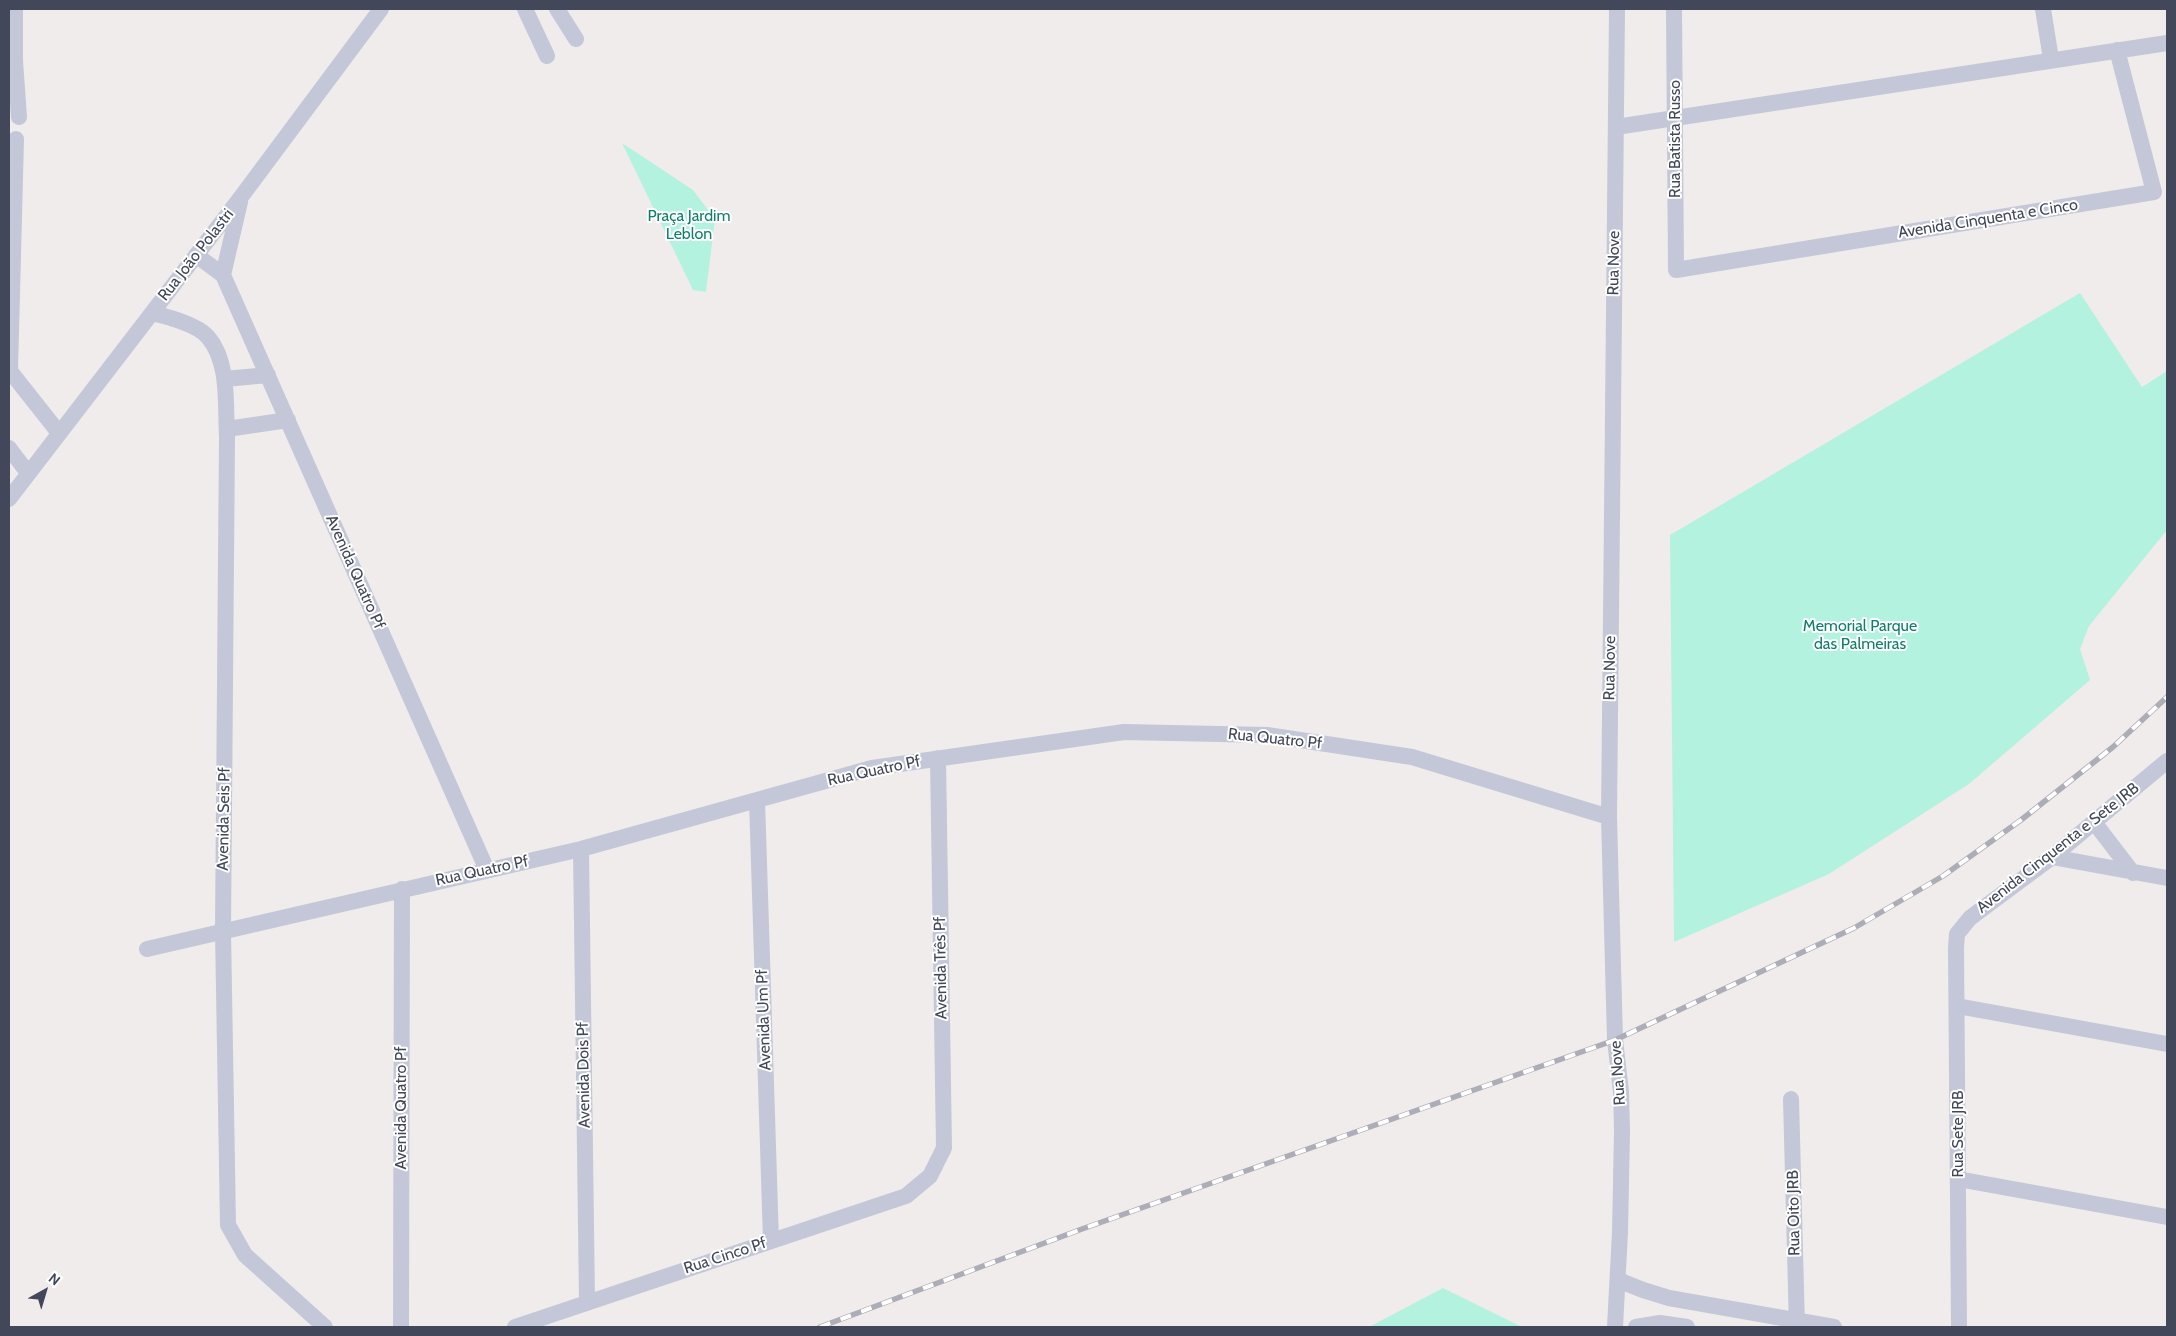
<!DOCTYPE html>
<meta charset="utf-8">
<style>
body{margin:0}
#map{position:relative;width:2176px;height:1336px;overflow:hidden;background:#efeceb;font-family:Cabin,sans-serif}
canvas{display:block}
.frame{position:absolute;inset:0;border:10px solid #42475a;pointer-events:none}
.north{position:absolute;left:20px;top:1266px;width:50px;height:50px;-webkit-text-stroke:4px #fff;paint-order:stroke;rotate:39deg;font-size:14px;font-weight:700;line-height:20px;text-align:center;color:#42475a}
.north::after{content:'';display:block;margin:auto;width:18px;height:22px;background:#42475a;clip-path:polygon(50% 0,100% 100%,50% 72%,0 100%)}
</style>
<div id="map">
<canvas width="2176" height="1336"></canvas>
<div class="frame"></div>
<div class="north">N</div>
</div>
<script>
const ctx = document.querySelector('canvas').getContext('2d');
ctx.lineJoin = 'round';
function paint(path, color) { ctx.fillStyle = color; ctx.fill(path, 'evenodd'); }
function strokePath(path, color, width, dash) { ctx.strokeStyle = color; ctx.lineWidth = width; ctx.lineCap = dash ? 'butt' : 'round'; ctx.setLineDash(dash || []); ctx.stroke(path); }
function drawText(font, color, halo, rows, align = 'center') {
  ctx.font = font + ' Cabin,sans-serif'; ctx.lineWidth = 4; ctx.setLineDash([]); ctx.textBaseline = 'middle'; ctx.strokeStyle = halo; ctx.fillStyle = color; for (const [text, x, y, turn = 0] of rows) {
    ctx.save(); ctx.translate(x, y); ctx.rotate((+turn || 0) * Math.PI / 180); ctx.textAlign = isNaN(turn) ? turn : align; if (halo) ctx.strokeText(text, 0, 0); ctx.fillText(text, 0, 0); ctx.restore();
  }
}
paint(new Path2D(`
 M 622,143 L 693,190 L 715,219 L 706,292 L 693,290 Z
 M 2080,293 L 2142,387 L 2167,371 L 2167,530 L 2089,626 L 2080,649 L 2090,680 L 1969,784 L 1829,874 L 1674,942 L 1670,535 Z
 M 1443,1288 L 1522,1327 L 1369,1327 Z`), '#b4f2e0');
strokePath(new Path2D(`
 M 15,9 L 15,61 L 19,117
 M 525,9 L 547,56
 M 557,9 L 576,39
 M 1674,9 L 1676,270 L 2154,192 L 2117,50
 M 2043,9 L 2051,59
 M 1616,127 L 2167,43
 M 16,139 L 10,371 L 59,433
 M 196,255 L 223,275 L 487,870
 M 223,275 L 240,202
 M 152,313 C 168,317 197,324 208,337 C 230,363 225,405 227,436 L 223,931 L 228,1225 L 245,1255 L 325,1327
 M 225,379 L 268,375
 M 227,429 L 288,420
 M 9,448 L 28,473
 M 9,499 L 241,197 L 381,9
 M 757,800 L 771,1241
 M 2094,822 L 2133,873
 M 581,849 L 587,1302
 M 2052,857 L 2167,878
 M 147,949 L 581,849 L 872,768 L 1124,732 L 1267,735 L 1412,757 L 1609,817
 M 1957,1006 L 2167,1044
 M 1791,1099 L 1797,1327
 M 1958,1179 L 2167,1217
 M 1618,1280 L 1643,1290 L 1669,1298 L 1834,1327
 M 401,1327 L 402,889
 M 515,1327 L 906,1196 L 930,1176 L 944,1148 L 938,758
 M 1615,1327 L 1620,1232 L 1622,1131 L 1621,1092 L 1615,1040 L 1609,817 L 1617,9
 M 1636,1327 L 1660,1323 L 1687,1327
 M 1959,1327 L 1956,948 L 1957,934 L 1970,918 L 2052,857 L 2167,761`), '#c3c7d8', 16);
const rail = new Path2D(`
 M 820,1327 L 1082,1229 L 1615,1040 L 1854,928 L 1943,876 L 2021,820 L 2113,747 L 2167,697`);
strokePath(rail, '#adadb7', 5.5);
strokePath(rail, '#fff', 4, [11]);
drawText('16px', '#42475a', '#fff', [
 ["Rua Batista Russo",1675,139,-90],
 ["Avenida Cinquenta e Cinco",1988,219,-9],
 ["Rua João Polastri",196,255,-52],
 ["Rua Nove",1614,263,-89],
 ["Avenida Quatro Pf",355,572,66],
 ["Rua Nove",1610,668,-89],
 ["Rua Quatro Pf",1275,739,6],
 ["Rua Quatro Pf",874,771,-12],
 ["Avenida Seis Pf",224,819,-89],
 ["Avenida Cinquenta e Sete JRB",2058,848,-38],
 ["Rua Quatro Pf",482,871,-12],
 ["Avenida Três Pf",941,968,-91],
 ["Avenida Um Pf",764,1020,-92],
 ["Rua Nove",1618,1073,-94],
 ["Avenida Dois Pf",584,1075,-91],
 ["Avenida Quatro Pf",401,1108,-90],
 ["Rua Sete JRB",1958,1134,-90],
 ["Rua Oito JRB",1794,1213,-91],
 ["Rua Cinco Pf",725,1256,-18]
]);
drawText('16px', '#0f806c', '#fff', [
 ["Praça Jardim",689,216],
 ["Leblon",689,234],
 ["Memorial Parque",1860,626],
 ["das Palmeiras",1860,644]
]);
</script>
